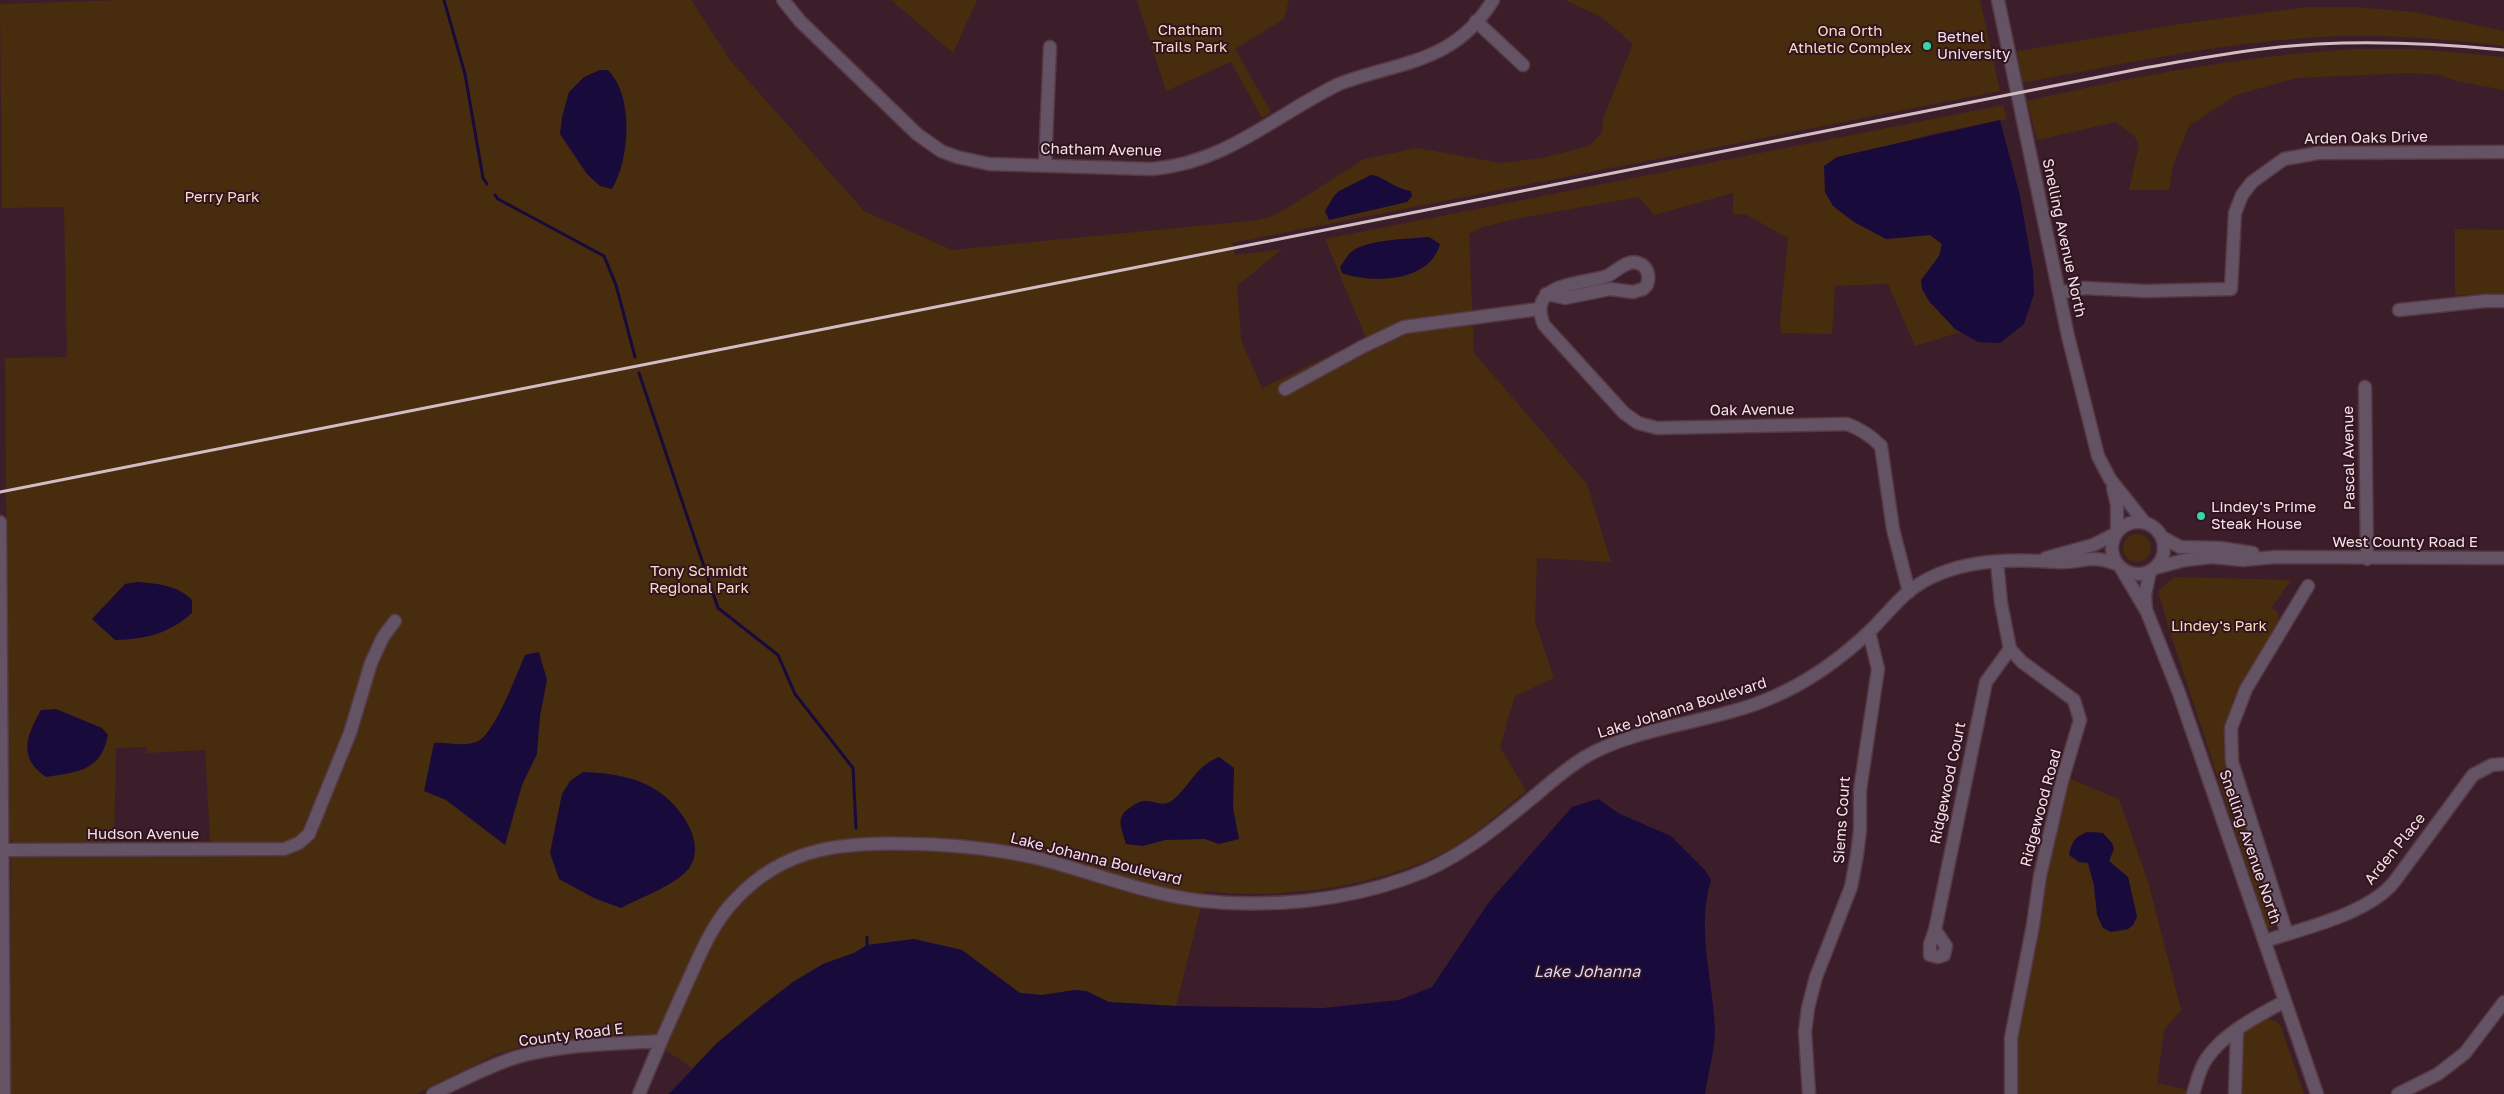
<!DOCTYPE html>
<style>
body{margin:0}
canvas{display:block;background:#3b1e29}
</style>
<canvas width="2504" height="1094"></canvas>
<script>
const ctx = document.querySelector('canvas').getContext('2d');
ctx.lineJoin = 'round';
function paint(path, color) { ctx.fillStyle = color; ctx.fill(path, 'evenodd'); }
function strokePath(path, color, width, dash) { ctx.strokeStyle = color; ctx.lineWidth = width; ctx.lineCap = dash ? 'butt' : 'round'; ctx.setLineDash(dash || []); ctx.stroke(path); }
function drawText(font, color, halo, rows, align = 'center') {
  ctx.font = font + ' "Golos Text",sans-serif'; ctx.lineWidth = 4; ctx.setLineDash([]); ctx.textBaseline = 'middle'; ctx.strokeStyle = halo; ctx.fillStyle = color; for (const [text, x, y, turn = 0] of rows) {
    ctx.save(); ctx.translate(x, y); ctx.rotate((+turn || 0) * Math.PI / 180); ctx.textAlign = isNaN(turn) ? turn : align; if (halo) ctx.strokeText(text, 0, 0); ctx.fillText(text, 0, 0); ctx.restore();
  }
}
paint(new Path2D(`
 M 123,0 L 691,0 L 730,60 L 864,211 L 952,250 L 1258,220 L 1273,216 L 1300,200 L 1364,159 L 1417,148 L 1501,163 L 1542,158 L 1589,146 L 1602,133 L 1603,119 L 1633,44 L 1603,18 L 1565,0 L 1980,0 L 2000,91 L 1232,243 L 1235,255 L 1282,249 L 1237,286 L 1241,340 L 1262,388 L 1366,338 L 1325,239 L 2003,105 L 2007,119 L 1931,134 L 1886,147 L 1886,239 L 1930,235 L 1942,244 L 1929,301 L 1955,329 L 1961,332 L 1915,346 L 1888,284 L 1835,286 L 1832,334 L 1781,333 L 1780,322 L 1788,238 L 1745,214 L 1733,215 L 1733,193 L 1654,215 L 1639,197 L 1520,218 L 1482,227 L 1469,234 L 1474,353 L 1587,484 L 1611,562 L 1537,558 L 1535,622 L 1554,678 L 1515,696 L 1500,747 L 1526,791 C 1505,808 1485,826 1463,841 C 1396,885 1284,901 1205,891 L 1176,1006 L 1109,1002 L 1086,991 L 1075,990 L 1042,995 L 1019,993 L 962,950 L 914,939 L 868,945 L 854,953 L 823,964 L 793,982 L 717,1043 L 692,1068 L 642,1034 L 556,1041 L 521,1047 L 494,1055 L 416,1094 L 10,1094 L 11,859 L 13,856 L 211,855 L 205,750 L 147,753 L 147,747 L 116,748 L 114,845 L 14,843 L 9,837 L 5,358 L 67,357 L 64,207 L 2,208 L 0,4 Z
 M 891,0 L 977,0 L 953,53 Z
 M 1137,0 L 1289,0 L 1284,19 L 1235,49 L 1271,112 L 1262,118 L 1231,62 L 1166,91 Z
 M 2308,7 L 2356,7 L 2414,12 L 2504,31 L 2504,46 C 2451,40 2398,35 2345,36 C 2236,39 2129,63 2022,83 L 2017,51 L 2180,24 Z
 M 2354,49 L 2417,49 L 2504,57 L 2504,90 L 2456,81 L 2440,75 L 2410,73 L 2296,78 L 2236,95 L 2189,126 L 2173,166 L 2169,190 L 2129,190 L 2139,145 L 2135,137 L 2116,122 L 2037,140 L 2027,101 C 2135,76 2243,56 2354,49 Z
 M 2455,229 L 2504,230 L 2504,294 L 2455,295 Z
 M2123 548a14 14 0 1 1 28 0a14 14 0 1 1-28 0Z
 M 2174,577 L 2291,580 L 2271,608 L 2278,612 L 2279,619 L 2233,700 L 2228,722 L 2226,761 L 2275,923 L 2271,929 L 2267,927 L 2170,632 L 2158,591 Z
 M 2068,778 L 2119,799 L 2149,885 L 2181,1010 L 2164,1030 L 2157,1083 L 2188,1090 L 2187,1094 L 2016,1094 L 2015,1049 L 2046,882 ZM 2088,832 L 2098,832 C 2113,843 2116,843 2109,861 L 2128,877 L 2137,917 L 2133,925 L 2128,929 L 2111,932 L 2094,897 L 2094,885 L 2088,863 L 2069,855 C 2072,842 2075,836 2088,832 Z
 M 2266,1018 L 2277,1022 L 2281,1027 L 2304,1094 L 2240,1094 L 2241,1037 L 2243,1033 Z`), '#472c0e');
paint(new Path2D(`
 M 600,70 L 608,70 C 634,96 630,159 612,189 L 600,186 L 587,174 L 560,134 L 562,117 L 569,92 L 584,77 Z
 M 2000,120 L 2020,196 L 2033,270 L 2034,294 L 2024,324 L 2000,343 L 1978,342 L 1955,329 L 1929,301 L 1922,289 L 1921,280 L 1939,256 L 1942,244 L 1930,235 L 1886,239 L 1854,222 L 1833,206 L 1825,192 L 1824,166 L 1837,157 Z
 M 1371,175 C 1381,175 1395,189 1411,191 L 1412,196 L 1407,202 L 1329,220 L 1325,211 L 1334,196 L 1339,191 Z
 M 1429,237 L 1440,244 C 1430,282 1373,284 1342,273 L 1340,267 C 1343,263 1346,258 1349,254 C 1363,239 1409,239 1429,237 Z
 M 137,582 C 159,584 177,585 192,600 L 192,613 C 168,634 146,639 115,640 L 92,619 L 125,584 Z
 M 539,652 L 547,680 L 540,716 L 537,754 L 522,785 L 505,845 L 446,800 L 424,791 L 434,743 C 449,742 461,747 476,742 C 494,737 517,673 525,655 Z
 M 56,709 L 102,728 L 108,735 C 101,771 78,772 46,777 C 18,757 26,737 41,710 Z
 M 1219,757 L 1234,768 L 1233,808 L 1239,839 L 1219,844 L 1205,839 L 1165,840 L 1143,846 L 1126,844 C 1122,829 1114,817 1131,807 C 1135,804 1140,801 1145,801 C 1156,800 1163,809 1174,799 C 1192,783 1195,767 1219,757 Z
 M 583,772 C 608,773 635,776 656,790 C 678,803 707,841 690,867 C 677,885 641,897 621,908 L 594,898 L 559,879 L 550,853 L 562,794 L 570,781 Z
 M 1598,799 L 1620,814 L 1671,836 L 1705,870 L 1711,880 C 1696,929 1713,979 1715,1029 C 1715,1050 1708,1073 1705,1094 L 669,1094 L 717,1043 L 763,1005 L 793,982 L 823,964 L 854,953 L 867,945 L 914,939 L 962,950 L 1020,993 L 1042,995 L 1075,990 L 1086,991 L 1109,1002 L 1176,1006 L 1323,1008 L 1399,1000 L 1432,987 L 1489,902 L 1572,807 Z
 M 2088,832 L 2103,833 L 2112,843 L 2114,849 L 2109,861 L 2128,877 L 2137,917 L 2133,925 L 2128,929 L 2111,932 L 2103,928 L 2097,915 L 2094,885 L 2088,863 L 2079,862 L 2069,855 C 2072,842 2075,836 2088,832 Z`), '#180a3a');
strokePath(new Path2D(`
 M 444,0 L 465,74 L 483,178 L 487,184
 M 495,195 L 498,199 L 604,256 L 616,285 L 635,357
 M 639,373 L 718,608 L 778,655 L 795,694 L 853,768 L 856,828
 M 867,937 L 867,945`), '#180a3a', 3);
const minor = new Path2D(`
 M 783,0 L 800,21 L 917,134 L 941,151 L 957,157 L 989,164 L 1152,169 C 1226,163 1275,115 1339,84 C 1400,61 1454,64 1493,0
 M 1998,0 L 2068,336 L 2098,456 L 2110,479 L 2145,523
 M 1476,21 L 1523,65
 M 1045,165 L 1050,47
 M 2059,293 L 2084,288 L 2145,291 L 2231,289 L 2235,213 L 2242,195 L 2252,182 L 2284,159 L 2318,153 L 2504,152
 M 1546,294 L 1565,298 L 1610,289 L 1633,292 L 1643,289 L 1647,285 C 1650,276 1648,266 1638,263 C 1627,259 1616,272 1607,276 C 1581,285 1526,282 1544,325 L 1624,413 L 1638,423 L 1657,428 L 1847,424 C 1861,429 1871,436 1881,446 L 1893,529 L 1909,592
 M 2399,310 L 2485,301 L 2504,301
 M 2365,387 L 2367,559
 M 1285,389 L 1362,347 L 1404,327 L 1539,309
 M 2113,488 L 2117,505 L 2117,531
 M2112 548a26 26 0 1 1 52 0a26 26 0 1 1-52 0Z
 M 0,522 L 4,1094
 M 2162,537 L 2180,547 L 2220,548 L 2253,553
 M 2046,558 L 2093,545 L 2115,534
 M 1997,562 L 2001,603 L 2010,649 L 2022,662 L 2074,700 L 2080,720 L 2062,781 L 2040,876 L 2033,925 L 2011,1038 L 2011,1094
 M 2155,568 L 2185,560 L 2212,557 L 2243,560 L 2275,557 L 2504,558
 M 2122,570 L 2147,612 L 2179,693 L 2317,1094
 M 2146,609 L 2145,595 L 2150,571
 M 0,850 L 284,849 L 299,843 L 309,834 L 350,733 L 371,663 L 383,637 L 395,621
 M 1935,930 L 1946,946 L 1944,955 L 1938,957 L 1930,955 L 1930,944 L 1935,930 L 1986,682 L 2010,649
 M 2287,934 L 2232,762 L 2231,728 L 2246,689 L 2308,586
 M 2265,941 C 2304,928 2368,914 2394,882 L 2473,775 L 2492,765 L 2504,764
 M 433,1094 C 460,1081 488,1066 517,1057 C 563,1044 614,1044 661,1041
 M 639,1094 C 654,1057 670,1020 687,983 C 700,955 712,924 734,901 C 785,845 845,842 916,844 C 956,845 997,849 1036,858 C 1092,872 1145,894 1203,901 C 1271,908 1343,901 1407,878 C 1457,861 1497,827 1537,794 C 1552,781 1567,768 1585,757 C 1637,726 1715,723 1773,697 C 1810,681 1843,657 1872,629 C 1884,617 1895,603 1908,592 C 1949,559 2008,558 2057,562 C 2083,564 2087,553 2116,564
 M 1809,1094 L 1805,1032 L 1808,1008 L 1816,977 L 1851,887 L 1857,855 L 1860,830 L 1860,790 L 1878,669 L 1869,632
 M 2193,1094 C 2197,1082 2199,1069 2207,1058 C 2225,1032 2258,1016 2285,1001
 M 2235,1094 L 2237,1030
 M 2398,1094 L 2438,1074 L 2465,1053 L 2504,1002`);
strokePath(minor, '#553944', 15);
strokePath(minor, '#645265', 12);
strokePath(new Path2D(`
 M 0,492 L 2144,68 C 2202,58 2259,47 2318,44 C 2380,41 2442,44 2504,50`), '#d3bdc4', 3);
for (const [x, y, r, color] of [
 [1927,46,5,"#38d4a6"],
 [2201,516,5,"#38d4a6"]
]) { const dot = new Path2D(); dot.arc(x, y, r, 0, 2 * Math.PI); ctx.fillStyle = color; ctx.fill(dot); strokePath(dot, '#30141f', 2); }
drawText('15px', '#f7dcc1', '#30141f', [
 ["Chatham",1190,30],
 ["Trails Park",1190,47],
 ["Ona Orth",1850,31],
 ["Athletic Complex",1850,48],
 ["Perry Park",222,197],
 ["Tony Schmidt",699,571],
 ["Regional Park",699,588],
 ["Lindey's Park",2219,626]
]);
drawText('15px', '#f5e1e7', '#30141f', [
 ["Bethel",1937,37],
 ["University",1937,54],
 ["Lindey's Prime",2211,507],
 ["Steak House",2211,524]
], 'left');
drawText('15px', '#f5e1e7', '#30141f', [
 ["Arden Oaks Drive",2366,138,-1],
 ["Chatham Avenue",1101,150,1],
 ["Snelling Avenue North",2064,238,78],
 ["Oak Avenue",1752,410,-1],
 ["Pascal Avenue",2349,458,-91],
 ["West County Road E",2405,542],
 ["Lake Johanna Boulevard",1682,708,-17],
 ["Ridgewood Court",1948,783,-78],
 ["Ridgewood Road",2041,808,-75],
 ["Siems Court",1842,820,-86],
 ["Hudson Avenue",143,834],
 ["Snelling Avenue North",2250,847,71],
 ["Arden Place",2395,849,-51],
 ["Lake Johanna Boulevard",1096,859,14],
 ["County Road E",571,1035,-7]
]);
drawText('italic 16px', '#d9d6f8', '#30141f', [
 ["Lake Johanna",1587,972]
]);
</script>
